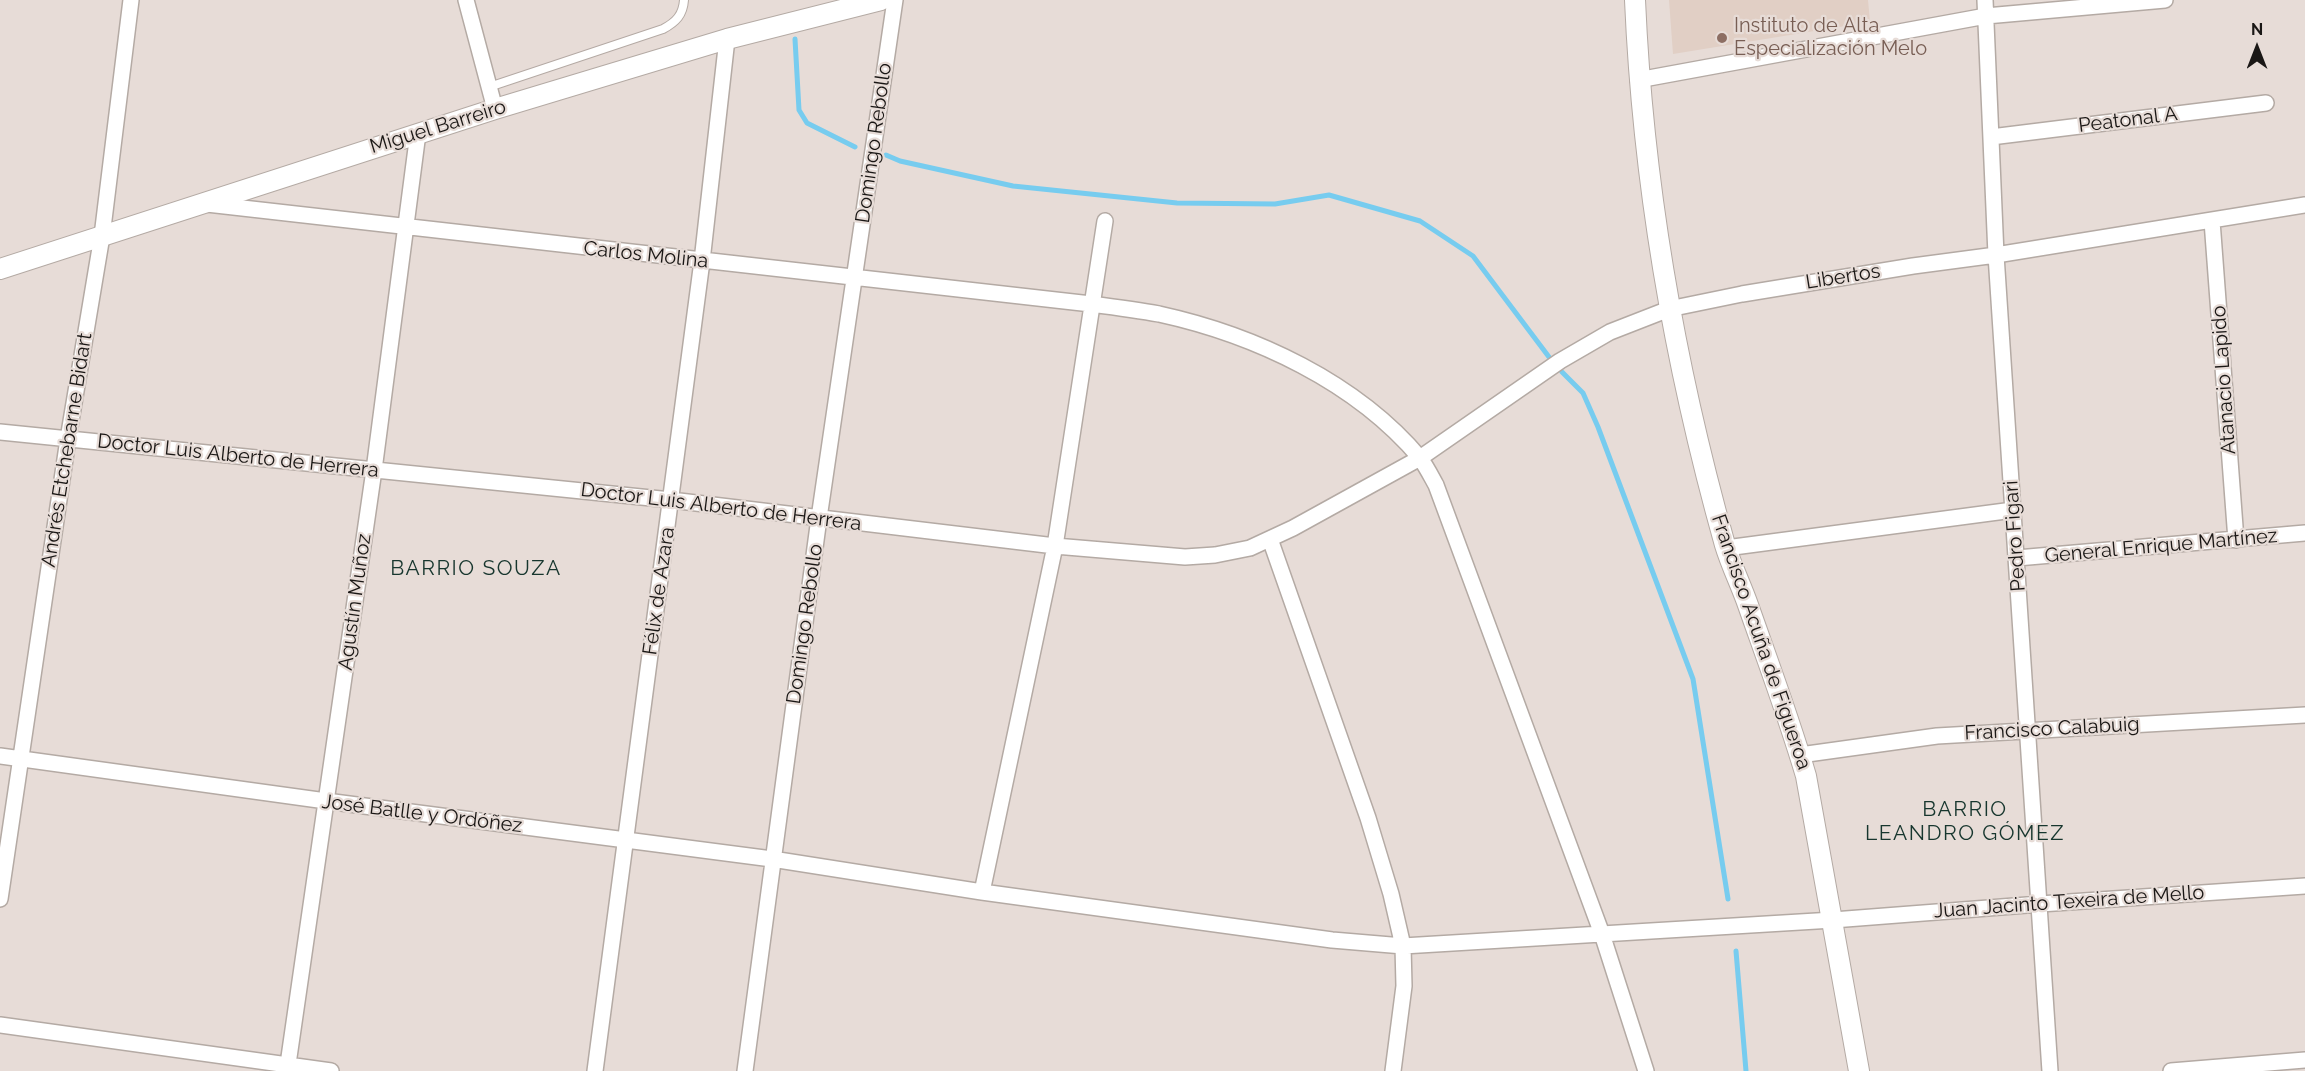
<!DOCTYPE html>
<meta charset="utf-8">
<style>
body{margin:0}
#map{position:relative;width:2305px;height:1071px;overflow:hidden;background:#e7dcd7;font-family:Raleway,sans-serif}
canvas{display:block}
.north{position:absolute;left:2227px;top:18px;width:60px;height:60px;-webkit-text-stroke:4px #e7dcd7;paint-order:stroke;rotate:0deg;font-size:16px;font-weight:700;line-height:24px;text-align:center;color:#1a1715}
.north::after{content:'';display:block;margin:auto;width:21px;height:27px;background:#1a1715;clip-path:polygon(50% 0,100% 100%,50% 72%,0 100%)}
</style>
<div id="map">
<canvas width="2305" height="1071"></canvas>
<div class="north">N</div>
</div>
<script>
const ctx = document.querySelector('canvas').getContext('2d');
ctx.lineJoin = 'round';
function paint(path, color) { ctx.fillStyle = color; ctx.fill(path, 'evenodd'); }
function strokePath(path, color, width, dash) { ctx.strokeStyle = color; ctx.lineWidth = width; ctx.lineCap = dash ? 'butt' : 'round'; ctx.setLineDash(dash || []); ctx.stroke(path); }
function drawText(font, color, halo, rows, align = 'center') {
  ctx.font = font + ' Raleway,sans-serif'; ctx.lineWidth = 4.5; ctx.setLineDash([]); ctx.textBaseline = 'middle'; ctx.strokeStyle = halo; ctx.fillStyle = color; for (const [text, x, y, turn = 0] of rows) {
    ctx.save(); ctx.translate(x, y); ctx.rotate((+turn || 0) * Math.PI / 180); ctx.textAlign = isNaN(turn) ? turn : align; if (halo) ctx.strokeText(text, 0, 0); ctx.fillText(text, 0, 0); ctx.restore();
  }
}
paint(new Path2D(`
 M 1669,0 L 1868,0 L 1870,22 L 1673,54 Z`), '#e1cfc5');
strokePath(new Path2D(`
 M 795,39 L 799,110 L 807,123 L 855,147
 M 886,155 L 900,161 L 1013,186 L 1177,203 L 1275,204 L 1329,195 L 1420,221 L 1473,256 L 1549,357
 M 1562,372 L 1583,393 L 1598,427 L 1693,679 L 1728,899
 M 1736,951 L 1746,1071`), '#77ccef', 5);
const service = new Path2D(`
 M 489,87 L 663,29 C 676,22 683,15 684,0`);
const minor = new Path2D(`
 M 466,0 L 495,109
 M 1985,0 L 1996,255 L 2050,1071
 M 1638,80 L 1986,16 L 2165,0
 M 1991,137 L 2266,103
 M 207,204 L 1091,304 C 1114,307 1137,310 1159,314 C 1255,335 1356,382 1420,458 C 1426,466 1431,476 1436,485 L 1602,934 L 1646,1071
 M 2212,221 L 2236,540
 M 0,432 L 671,500 L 1055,546 L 1185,557 L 1215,555 L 1250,548 L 1293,528 L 1420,458 L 1560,361 L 1610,332 L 1669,309 L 1742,294 L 1913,266 L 1996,255 L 2305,205
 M 1270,539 L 1368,818 L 1391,894 L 1403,946 L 1404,986 L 1393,1071
 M 1726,548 L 2013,510
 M 2017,558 L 2305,533
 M 1800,755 L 1937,736 L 2305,715
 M 0,756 L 326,801 L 772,859 L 982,892 L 1332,940 L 1403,946 L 1833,920 L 2040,904 L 2305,886
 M 982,892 L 1055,546 L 1105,221
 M 0,899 L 68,439 L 102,236 L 131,0
 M 0,1025 L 331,1071
 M 287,1071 L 374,470 L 418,133
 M 595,1071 L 702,261 L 727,39
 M 745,1071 L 819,518 L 895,0
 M 2171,1071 L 2305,1060`);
const tertiary = new Path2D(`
 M 1635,0 C 1643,185 1675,367 1725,545 C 1731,565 1741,585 1748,605 C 1768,662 1789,718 1806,776 L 1859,1071
 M 0,269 L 495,109 L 727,39 L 881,0`);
strokePath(service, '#b4aaa4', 10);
strokePath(minor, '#b4aaa4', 18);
strokePath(tertiary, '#b4aaa4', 22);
strokePath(service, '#fff', 8);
strokePath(minor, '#fff', 15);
strokePath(tertiary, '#fff', 20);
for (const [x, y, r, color] of [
 [1722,38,6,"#8d6e63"]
]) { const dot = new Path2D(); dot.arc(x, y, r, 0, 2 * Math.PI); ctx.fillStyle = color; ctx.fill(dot); strokePath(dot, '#e7dcd7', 2); }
drawText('20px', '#785e54', '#e7dcd7', [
 ["Instituto de Alta",1734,26],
 ["Especialización Melo",1734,49]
], 'left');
drawText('20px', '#1a1715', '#e7dcd7', [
 ["Peatonal A",2128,120,-7],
 ["Miguel Barreiro",438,127,-17],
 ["Domingo Rebollo",874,143,-82],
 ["Carlos Molina",646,255,6],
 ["Libertos",1843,277,-9],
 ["Atanacio Lapido",2224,380,-94],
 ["Andrés Etchebarne Bidart",67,450,-81],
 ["Doctor Luis Alberto de Herrera",238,456,6],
 ["Doctor Luis Alberto de Herrera",721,507,7],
 ["Pedro Figari",2015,536,-94],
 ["General Enrique Martínez",2161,546,-5],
 ["Félix de Azara",659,591,-82],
 ["Agustín Muñoz",355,602,-82],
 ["Domingo Rebollo",805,624,-82],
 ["Francisco Acuña de Figueroa",1761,642,71],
 ["Francisco Calabuig",2052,729,-3],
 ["José Batlle y Ordóñez",422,814,7],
 ["Juan Jacinto Texeira de Mello",2069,902,-4]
]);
ctx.letterSpacing = '1.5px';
drawText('21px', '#17362e', '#e7dcd7', [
 ["BARRIO SOUZA",476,569],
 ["BARRIO",1965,810],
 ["LEANDRO GÓMEZ",1965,834]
]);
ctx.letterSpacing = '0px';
</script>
